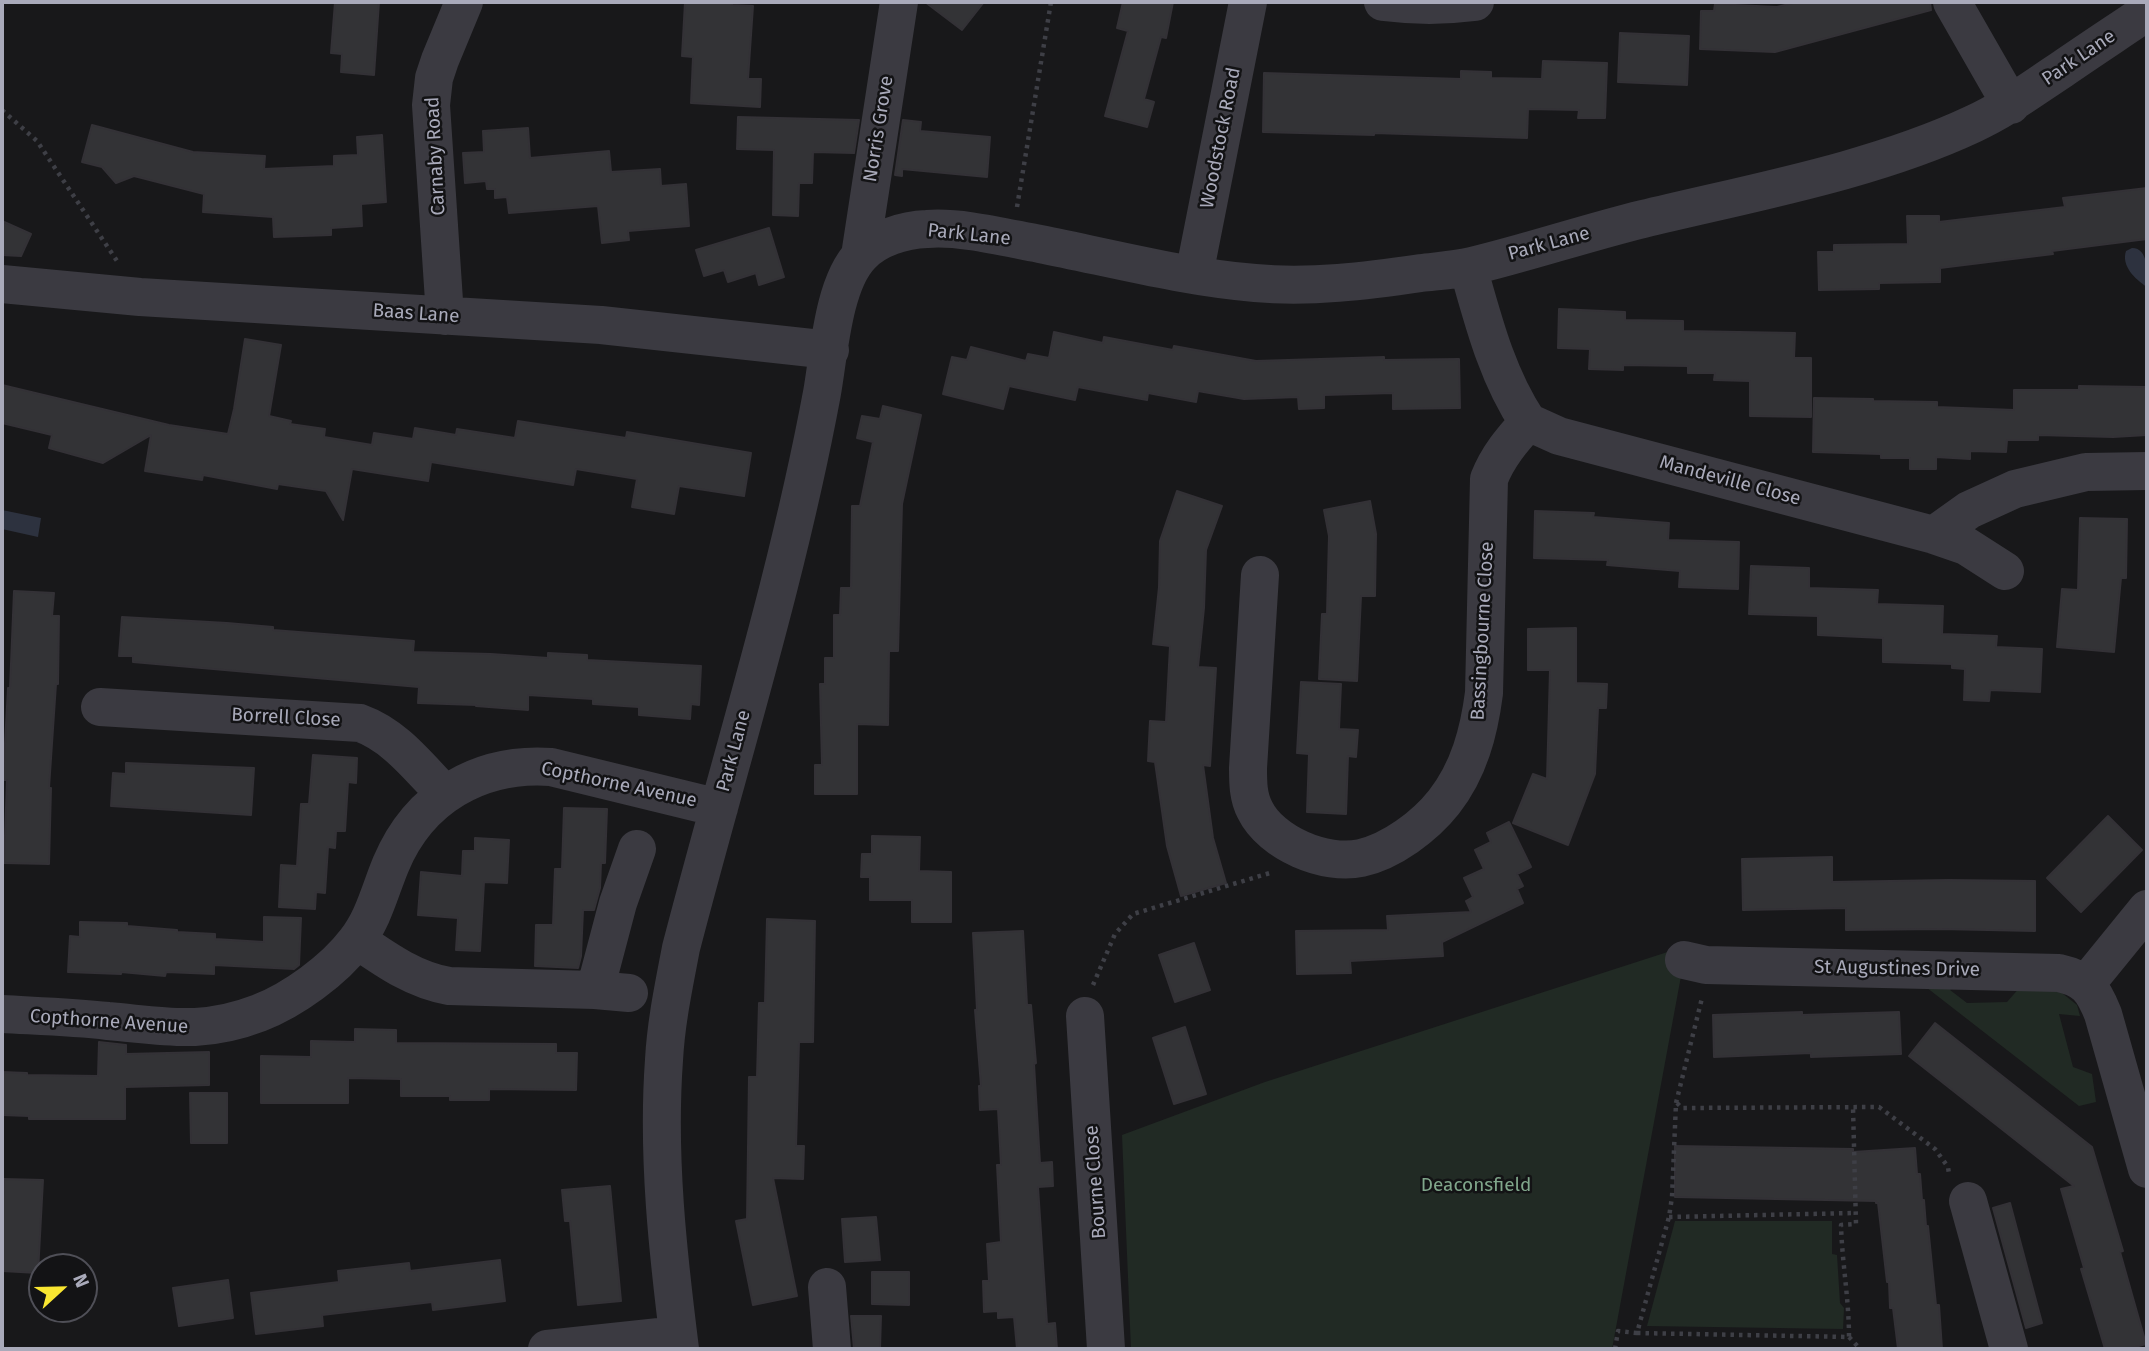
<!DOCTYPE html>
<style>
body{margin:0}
#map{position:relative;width:2149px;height:1351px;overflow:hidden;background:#18181a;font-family:"Fira Sans",sans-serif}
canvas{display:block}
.frame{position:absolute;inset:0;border:4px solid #a9aaba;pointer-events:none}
.north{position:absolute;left:28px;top:1253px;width:70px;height:70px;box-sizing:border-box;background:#131315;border:2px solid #4f4f57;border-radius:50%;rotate:68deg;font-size:19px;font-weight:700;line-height:28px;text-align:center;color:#a9aaba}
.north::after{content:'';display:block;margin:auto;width:24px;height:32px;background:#f9e631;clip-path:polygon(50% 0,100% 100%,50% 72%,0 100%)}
</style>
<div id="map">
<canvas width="2149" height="1351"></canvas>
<div class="frame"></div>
<div class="north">N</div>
</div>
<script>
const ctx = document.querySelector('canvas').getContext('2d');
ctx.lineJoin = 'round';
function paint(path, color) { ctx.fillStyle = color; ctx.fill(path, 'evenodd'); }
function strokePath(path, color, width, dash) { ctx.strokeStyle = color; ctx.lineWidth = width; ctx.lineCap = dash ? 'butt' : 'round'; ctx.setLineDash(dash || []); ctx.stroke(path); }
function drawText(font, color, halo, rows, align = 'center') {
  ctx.font = font + ' "Fira Sans",sans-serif'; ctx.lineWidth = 5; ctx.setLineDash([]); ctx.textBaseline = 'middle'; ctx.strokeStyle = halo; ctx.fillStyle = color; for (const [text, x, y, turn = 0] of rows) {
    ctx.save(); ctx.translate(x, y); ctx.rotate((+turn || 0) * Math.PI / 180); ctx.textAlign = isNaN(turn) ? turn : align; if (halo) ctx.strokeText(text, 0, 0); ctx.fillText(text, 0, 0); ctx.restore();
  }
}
paint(new Path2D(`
 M 1680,948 L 1684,960 L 1612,1349 L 1131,1349 L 1122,1135 L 1265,1082 Z
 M 1957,983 L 1950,990 L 1967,1003 L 2007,1002 L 2021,986 L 2052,985 L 2077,1005 L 2080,1016 L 2059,1014 L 2073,1067 L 2092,1074 L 2096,1102 L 2079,1106 L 1922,984 Z
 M 1675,1221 L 1832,1221 L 1832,1254 L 1837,1255 L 1840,1303 L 1844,1308 L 1843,1329 L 1647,1326 Z`), '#212a24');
paint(new Path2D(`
 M 2132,248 C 2149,248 2147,273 2147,287 C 2135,279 2121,266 2126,251 Z
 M 2,510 L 41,518 L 38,537 L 2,529 Z`), '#2d323f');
const building = new Path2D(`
 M 335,2 L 379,2 L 374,75 L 341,72 L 342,54 L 331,53 Z
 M 685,2 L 732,2 L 732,5 L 753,6 L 748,79 L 761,79 L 760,107 L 691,103 L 693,57 L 682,56 Z
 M 925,2 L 984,2 L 962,30 Z
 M 1123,2 L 1173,2 L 1166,38 L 1161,37 L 1144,99 L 1154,102 L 1147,127 L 1105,116 L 1128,31 L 1117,28 Z
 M 1797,2 L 1930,2 L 1931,10 L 1775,52 L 1700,49 L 1701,11 L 1714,11 L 1715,4 L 1777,7 Z
 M 1620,33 L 1689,36 L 1687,85 L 1618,82 Z
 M 1543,61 L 1607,63 L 1605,118 L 1578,118 L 1579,110 L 1528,109 L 1527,138 L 1374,133 L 1374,135 L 1263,132 L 1264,73 L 1461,79 L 1461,71 L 1491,72 L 1491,78 L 1542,79 Z
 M 738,117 L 859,120 L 854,153 L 813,152 L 812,183 L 799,183 L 798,216 L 773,215 L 774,150 L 737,149 Z
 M 903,120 L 921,122 L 920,131 L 990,137 L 987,177 L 902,169 L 902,176 L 895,175 Z
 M 92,125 L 193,152 L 265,156 L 264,169 L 334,166 L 334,156 L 358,155 L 357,137 L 382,135 L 386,202 L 361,204 L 362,226 L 331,228 L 331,235 L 274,237 L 273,217 L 203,212 L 204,194 L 134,176 L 116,183 L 102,167 L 82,162 Z
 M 528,128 L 530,158 L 609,151 L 611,172 L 660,169 L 661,186 L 686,184 L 689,226 L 628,231 L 629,240 L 602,243 L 598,206 L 509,213 L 507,197 L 495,198 L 495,189 L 487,189 L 486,181 L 465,183 L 463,153 L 484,152 L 483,131 Z
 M 2147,188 L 2147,239 L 2052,251 L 2053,254 L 1940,268 L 1940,282 L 1879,283 L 1879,289 L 1819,290 L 1818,252 L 1834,252 L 1834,245 L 1908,244 L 1907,216 L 1939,216 L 1939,222 L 2065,207 L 2063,198 Z
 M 2,221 L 31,234 L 21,256 L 2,255 Z
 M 769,228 L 784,277 L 759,285 L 756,273 L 728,282 L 724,270 L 704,276 L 696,250 Z
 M 1559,309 L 1625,312 L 1625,320 L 1683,321 L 1683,331 L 1795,333 L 1794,358 L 1811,358 L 1811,417 L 1750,416 L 1750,381 L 1714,380 L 1715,373 L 1688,373 L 1688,366 L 1623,365 L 1623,370 L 1589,369 L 1590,349 L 1558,348 Z
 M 1054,332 L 1103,343 L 1104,337 L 1173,350 L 1174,346 L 1256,361 L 1384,357 L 1384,360 L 1459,359 L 1460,408 L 1393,409 L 1393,393 L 1324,395 L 1324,408 L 1299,409 L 1298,397 L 1244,399 L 1198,391 L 1196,402 L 1148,393 L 1147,400 L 1078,387 L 1075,400 L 1009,386 L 1003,409 L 943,394 L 952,357 L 967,360 L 971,347 L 1026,361 L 1028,354 L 1049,358 Z
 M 245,339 L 281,345 L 269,416 L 291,421 L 290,424 L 325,429 L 324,437 L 372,445 L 374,433 L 413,439 L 415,428 L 456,435 L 457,429 L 515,438 L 518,421 L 626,438 L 627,432 L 751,453 L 744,496 L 679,486 L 674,514 L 632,507 L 637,479 L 576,469 L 573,485 L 431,462 L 428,481 L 352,469 L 343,520 L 326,491 L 278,484 L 277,489 L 203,475 L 202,480 L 145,471 L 151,435 L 103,463 L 49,448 L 52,435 L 2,423 L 2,385 L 169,425 L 228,434 L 234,409 Z
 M 2079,386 L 2147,387 L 2147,435 L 2113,437 L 2038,435 L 2038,440 L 2007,440 L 2006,452 L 1970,451 L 1970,459 L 1936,457 L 1936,469 L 1910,469 L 1910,458 L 1881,458 L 1881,454 L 1813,452 L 1814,398 L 1873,399 L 1873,401 L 1937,402 L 1937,407 L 2014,410 L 2014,390 L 2079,390 Z
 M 883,406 L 921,415 L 902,504 L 898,651 L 889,651 L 888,725 L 857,724 L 857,794 L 815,794 L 815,765 L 822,765 L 820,684 L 825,684 L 825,658 L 834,658 L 834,615 L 840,615 L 841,588 L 851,588 L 852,506 L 860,506 L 873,442 L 857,438 L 862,416 L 880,419 Z
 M 1177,491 L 1222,506 L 1206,550 L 1204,608 L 1198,667 L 1216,668 L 1210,766 L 1203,765 L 1213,838 L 1226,883 L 1181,896 L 1167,846 L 1155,762 L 1148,761 L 1150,721 L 1166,722 L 1170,646 L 1153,644 L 1159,587 L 1160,541 Z
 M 1370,501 L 1376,534 L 1375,596 L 1361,596 L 1357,681 L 1319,679 L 1322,614 L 1327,614 L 1329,536 L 1324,510 Z
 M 1535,511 L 1594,513 L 1593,517 L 1669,523 L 1668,540 L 1739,542 L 1738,589 L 1679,587 L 1680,571 L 1607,565 L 1608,560 L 1534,558 Z
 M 2080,518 L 2127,519 L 2126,578 L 2121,578 L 2114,652 L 2057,647 L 2062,589 L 2078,590 Z
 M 1751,566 L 1809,568 L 1809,588 L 1878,590 L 1877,604 L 1943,606 L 1942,634 L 1997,636 L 1996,647 L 2042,649 L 2040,692 L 1990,690 L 1989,701 L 1964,700 L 1965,669 L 1952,668 L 1952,664 L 1883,662 L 1883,638 L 1818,635 L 1818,616 L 1749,614 Z
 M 14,591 L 54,593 L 52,616 L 59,616 L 58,684 L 56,684 L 49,788 L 51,788 L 49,864 L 4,863 L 7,780 L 3,780 L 8,688 L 10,688 Z
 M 122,617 L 227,623 L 273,627 L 273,630 L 414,641 L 413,652 L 491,654 L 548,658 L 548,653 L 587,655 L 587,660 L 701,666 L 699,705 L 691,704 L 690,719 L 639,715 L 639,707 L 593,704 L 593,699 L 528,695 L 528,710 L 476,706 L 476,705 L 418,703 L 419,687 L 133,662 L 133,656 L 119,656 Z
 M 1576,628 L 1576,683 L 1607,684 L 1606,708 L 1598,708 L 1595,774 L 1568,845 L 1513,823 L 1533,774 L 1547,779 L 1550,670 L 1528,670 L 1528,629 Z
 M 1301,682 L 1341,684 L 1339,729 L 1358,730 L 1356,757 L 1348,756 L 1346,814 L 1307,812 L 1309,754 L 1297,753 Z
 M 313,755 L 357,758 L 356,783 L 348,782 L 345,831 L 336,831 L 335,848 L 328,847 L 325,893 L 316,892 L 315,909 L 279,907 L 281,865 L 297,866 L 301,804 L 309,804 Z
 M 126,763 L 254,768 L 251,815 L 111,806 L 113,773 L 126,774 Z
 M 564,808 L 607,809 L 605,863 L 601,863 L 600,888 L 594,910 L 583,910 L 581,956 L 578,968 L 535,966 L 536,925 L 553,925 L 555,869 L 562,869 Z
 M 2108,816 L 2142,850 L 2081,912 L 2047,878 Z
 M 1509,822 L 1531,867 L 1517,874 L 1523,886 L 1517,889 L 1523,903 L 1442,942 L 1443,956 L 1350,961 L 1351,973 L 1297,974 L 1296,931 L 1388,930 L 1387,916 L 1471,912 L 1466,901 L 1473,897 L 1464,878 L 1484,869 L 1475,850 L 1491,842 L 1487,833 Z
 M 872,836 L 920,837 L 919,871 L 951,872 L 951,922 L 912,922 L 912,900 L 870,900 L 870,877 L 861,877 L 862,854 L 872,854 Z
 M 475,838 L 509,840 L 507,883 L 484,882 L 480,951 L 456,950 L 458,918 L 418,915 L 421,872 L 462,876 L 463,851 L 475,851 Z
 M 1832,857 L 1832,882 L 1948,880 L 2035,881 L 2035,931 L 1940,929 L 1846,930 L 1846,908 L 1743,910 L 1742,859 Z
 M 264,917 L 301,918 L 299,965 L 294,969 L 214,965 L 214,974 L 166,972 L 165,976 L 121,972 L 121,974 L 68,972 L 70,936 L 80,937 L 80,922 L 127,923 L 127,926 L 177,930 L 177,932 L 215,934 L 215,939 L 264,942 Z
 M 767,919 L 815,921 L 813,1042 L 799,1042 L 796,1146 L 804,1146 L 803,1179 L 773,1178 L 797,1296 L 753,1305 L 736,1221 L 747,1219 L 749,1077 L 757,1077 L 759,1003 L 765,1003 Z
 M 1023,931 L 1027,1005 L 1031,1005 L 1036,1063 L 1034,1064 L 1040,1163 L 1052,1162 L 1053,1186 L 1038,1187 L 1047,1324 L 1055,1323 L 1057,1349 L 1017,1349 L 1014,1317 L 998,1318 L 998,1311 L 984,1312 L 983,1281 L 989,1281 L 987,1244 L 1001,1242 L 997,1165 L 1001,1165 L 998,1109 L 980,1110 L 979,1086 L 981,1086 L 975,1010 L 977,1010 L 973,933 Z
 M 1194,943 L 1210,990 L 1175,1002 L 1159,955 Z
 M 1802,1012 L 1802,1015 L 1899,1012 L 1901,1054 L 1811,1057 L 1811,1053 L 1714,1057 L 1713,1015 Z
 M 1935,1023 L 2092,1147 L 2123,1251 L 2120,1252 L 2146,1344 L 2128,1349 L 2105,1349 L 2081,1269 L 2084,1268 L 2061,1189 L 2074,1186 L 1909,1056 Z
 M 1185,1027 L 1206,1094 L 1174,1104 L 1153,1038 Z
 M 355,1029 L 396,1030 L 396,1043 L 556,1044 L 556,1053 L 577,1053 L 576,1090 L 489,1089 L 489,1100 L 450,1100 L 450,1096 L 401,1096 L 401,1079 L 348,1078 L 348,1103 L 261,1103 L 261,1056 L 311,1057 L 311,1041 L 355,1042 Z
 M 99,1042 L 126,1045 L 126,1054 L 209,1052 L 209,1085 L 125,1087 L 125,1119 L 29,1119 L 29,1116 L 2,1115 L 2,1072 L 27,1073 L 27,1075 L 98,1076 Z
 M 190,1093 L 227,1093 L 227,1143 L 191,1143 Z
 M 1675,1146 L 1853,1149 L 1853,1152 L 1915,1148 L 1917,1174 L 1920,1174 L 1922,1200 L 1924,1200 L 1926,1226 L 1928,1226 L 1936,1305 L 1939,1305 L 1942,1349 L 1898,1349 L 1893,1308 L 1890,1308 L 1889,1282 L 1887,1282 L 1878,1203 L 1876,1203 L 1876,1201 L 1675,1197 Z
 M 4,1179 L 43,1180 L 38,1273 L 2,1271 L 2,1196 L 3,1196 Z
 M 610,1186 L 621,1301 L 578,1305 L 570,1221 L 565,1221 L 562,1190 Z
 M 2010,1203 L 2042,1323 L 2026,1328 L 1993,1208 Z
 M 876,1217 L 880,1260 L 845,1262 L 842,1219 Z
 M 500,1260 L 505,1301 L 433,1310 L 432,1302 L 322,1315 L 323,1326 L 256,1334 L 251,1293 L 339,1282 L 338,1271 L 409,1263 L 410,1271 Z
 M 872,1272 L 909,1272 L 909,1305 L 872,1304 Z
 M 228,1280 L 233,1318 L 179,1326 L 173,1288 Z
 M 851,1316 L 881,1316 L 880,1349 L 854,1349 Z`);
paint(building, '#333336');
strokePath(building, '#333136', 2);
strokePath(new Path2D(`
 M 2,110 L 37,141 L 117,261
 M 1017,207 L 1051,2
 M 1093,985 L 1115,934 L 1133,914 L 1270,873
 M 1677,1103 L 1682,1108 L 1879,1107 L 1935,1149 L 1948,1167 L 1949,1174
 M 1669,1217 L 1855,1213
 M 1637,1333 L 1849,1337 C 1849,1299 1842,1262 1841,1225 L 1856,1224 L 1853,1107
 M 1849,1337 L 1860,1349
 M 1615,1349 L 1618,1331 L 1637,1333 L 1669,1217 L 1672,1197 L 1676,1103 L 1702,998`), '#3e3f46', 4.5, [3.5, 5]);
strokePath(new Path2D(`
 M 1383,2 C 1415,6 1444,6 1475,2
 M 1952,2 L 2011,105
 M 860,256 L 899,2
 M 1194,275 L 1248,2
 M 2,284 L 140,297 L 601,325 L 830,350
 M 445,316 L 431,105 L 434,78 L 440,60 L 464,2
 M 1528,422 L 1559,436 L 1934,535 L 1966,546 L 2005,571
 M 1934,535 L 1969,510 L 2015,489 L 2086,472 L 2147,471
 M 1260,575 L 1248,768 C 1248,782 1248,797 1255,810 C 1271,843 1325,866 1361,858 C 1392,851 1425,826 1444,802 C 1469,770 1479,732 1484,693 L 1489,479 C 1498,456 1512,440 1528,422 C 1497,376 1483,320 1468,267
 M 100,707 L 360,723 C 396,736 419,768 445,794
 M 357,940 C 386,960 414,980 449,986 L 595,990 L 629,993
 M 1684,960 L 1706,965 L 2059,973 C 2086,979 2093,989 2103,1014 L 2147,1169
 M 2086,984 L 2147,909
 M 595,990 L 618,903 L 637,849
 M 2,1014 C 37,1016 72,1017 108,1021 C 166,1026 202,1035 259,1013 C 293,1000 334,970 356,941 C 374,918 380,890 391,864 C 419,797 480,762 551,767 L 719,808
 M 1085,1016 L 1106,1349
 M 1968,1201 L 2009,1349
 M 827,1287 L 832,1349
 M 547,1349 L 678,1335
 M 680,1349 C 668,1254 657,1156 664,1060 C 666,1022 674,985 681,948 C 729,763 787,581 822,393 C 829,354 833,284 861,255 C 877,238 904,230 927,229 C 960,226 1007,238 1040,244 C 1111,258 1183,277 1255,283 C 1310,288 1367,281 1421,273 C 1438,271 1456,270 1472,266 C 1530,252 1586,233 1643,219 C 1750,193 1873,171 1973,124 C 2004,110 2032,89 2061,70 C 2090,50 2119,31 2147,12`), '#3b3a41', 38);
drawText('19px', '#a9aaba', '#131315', [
 ["Park Lane",2079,58,-34],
 ["Norris Grove",879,129,-81],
 ["Woodstock Road",1221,138,-79],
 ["Carnaby Road",436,156,-93],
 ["Park Lane",969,235,6],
 ["Park Lane",1549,244,-15],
 ["Baas Lane",416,314,4],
 ["Mandeville Close",1730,481,15],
 ["Bassingbourne Close",1483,631,-87],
 ["Borrell Close",286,718,3],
 ["Park Lane",734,751,-75],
 ["Copthorne Avenue",619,785,12],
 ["St Augustines Drive",1897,969,1],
 ["Copthorne Avenue",109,1022,4],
 ["Bourne Close",1096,1182,-94]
]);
drawText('19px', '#80a68b', '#131315', [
 ["Deaconsfield",1476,1186]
]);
</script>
